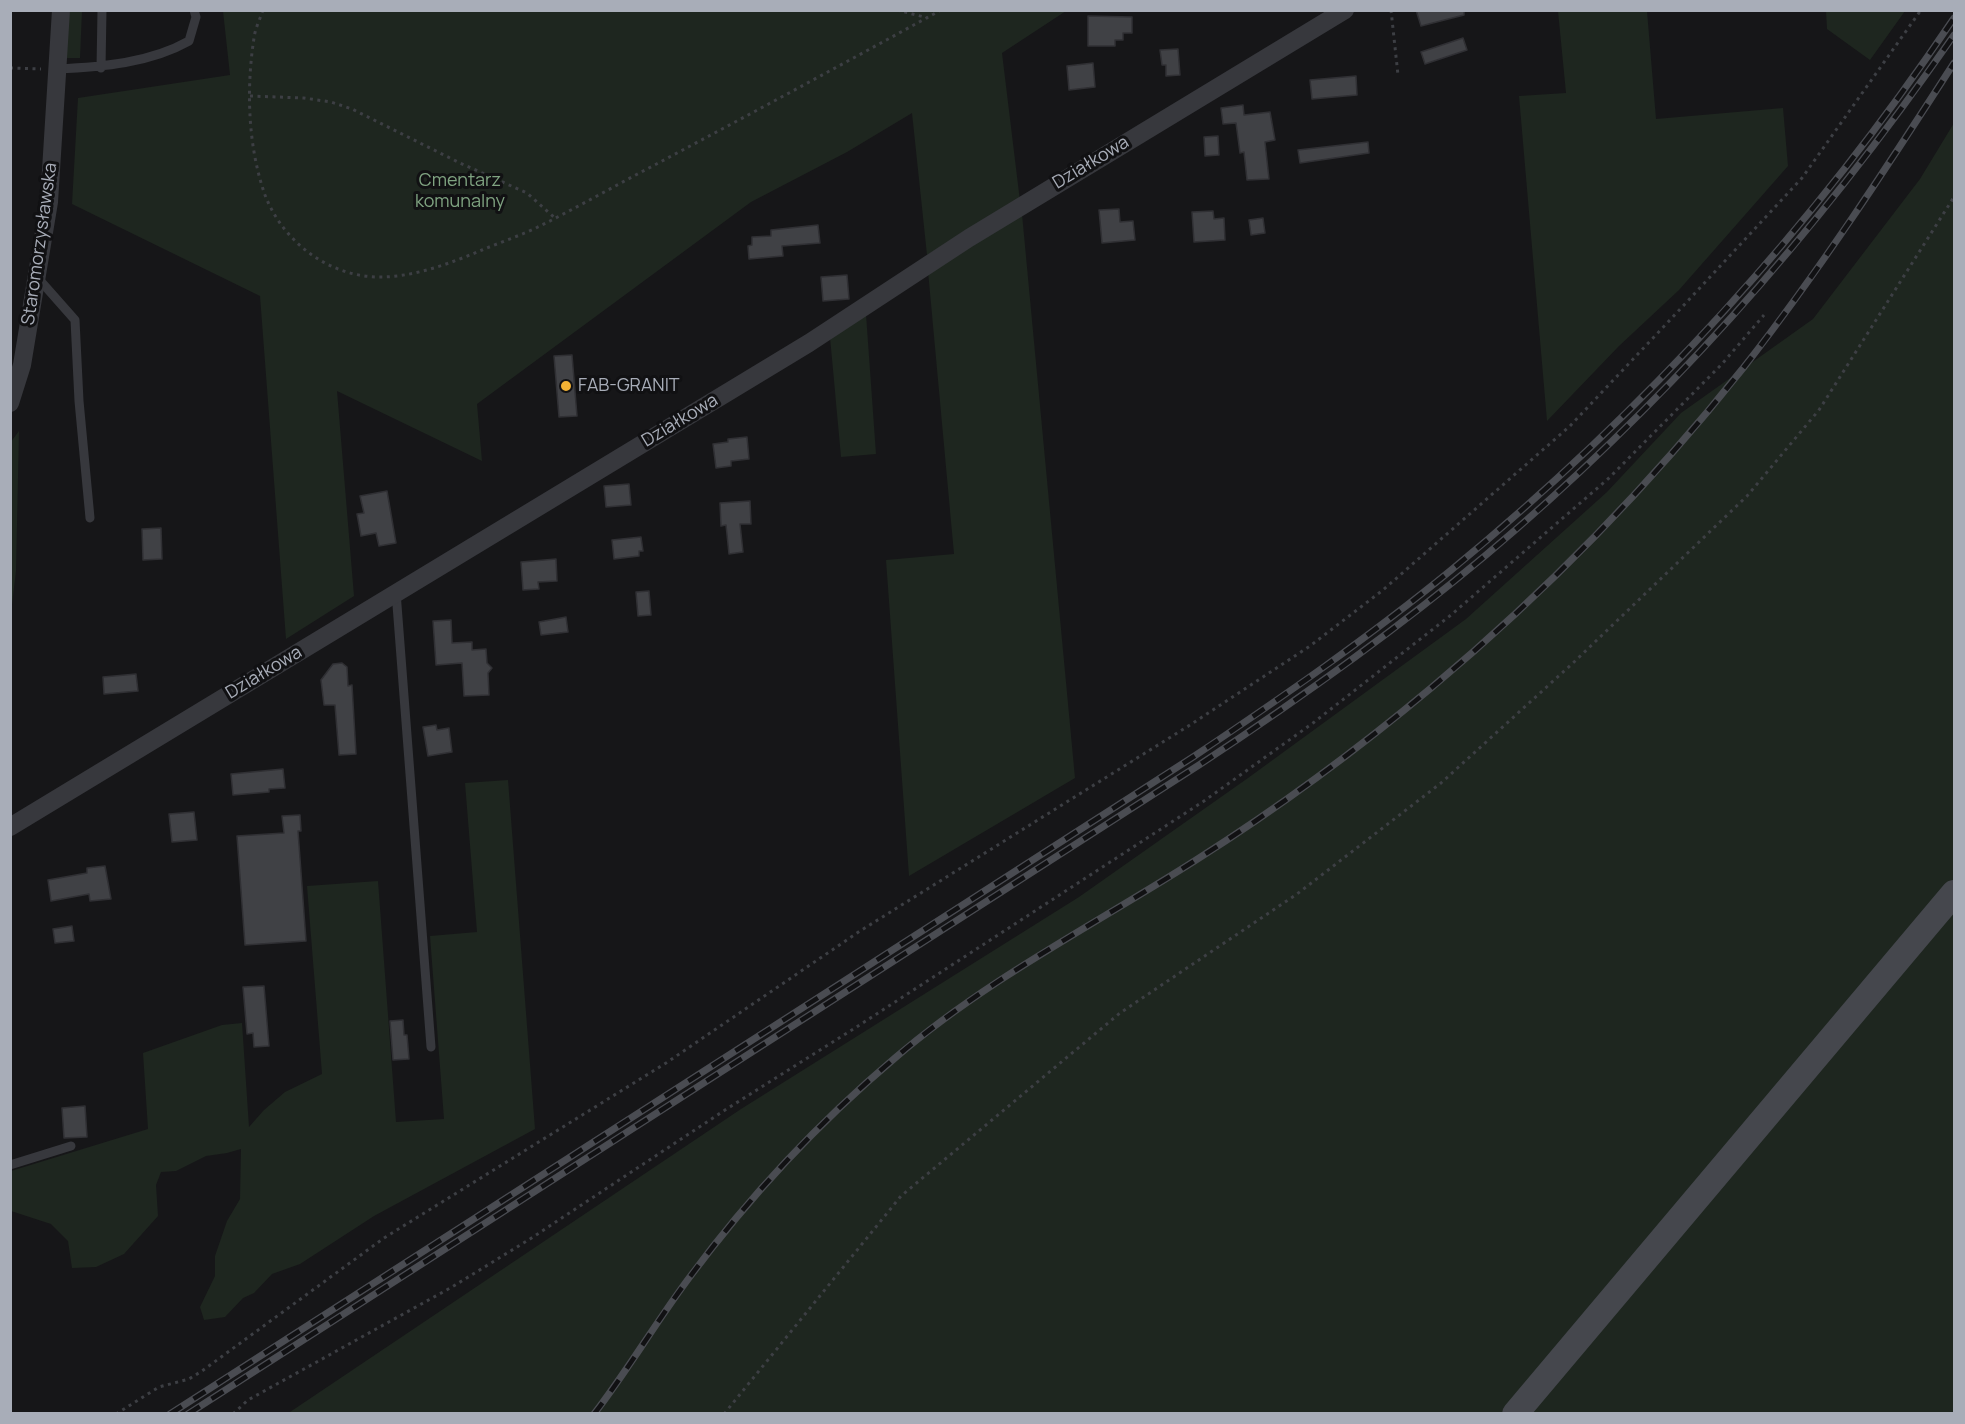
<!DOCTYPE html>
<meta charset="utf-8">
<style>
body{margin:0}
#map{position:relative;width:1965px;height:1424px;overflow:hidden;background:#161618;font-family:Manrope,sans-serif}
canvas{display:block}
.frame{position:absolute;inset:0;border:12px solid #a8adb8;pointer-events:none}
</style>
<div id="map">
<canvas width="1965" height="1424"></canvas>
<div class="frame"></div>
</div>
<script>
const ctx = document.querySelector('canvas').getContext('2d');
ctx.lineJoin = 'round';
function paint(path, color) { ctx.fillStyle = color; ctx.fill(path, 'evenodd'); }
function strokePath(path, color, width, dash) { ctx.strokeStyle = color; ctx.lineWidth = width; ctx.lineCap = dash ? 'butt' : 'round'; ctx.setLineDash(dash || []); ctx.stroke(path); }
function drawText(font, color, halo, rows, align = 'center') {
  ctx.font = font + ' Manrope,sans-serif'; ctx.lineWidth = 6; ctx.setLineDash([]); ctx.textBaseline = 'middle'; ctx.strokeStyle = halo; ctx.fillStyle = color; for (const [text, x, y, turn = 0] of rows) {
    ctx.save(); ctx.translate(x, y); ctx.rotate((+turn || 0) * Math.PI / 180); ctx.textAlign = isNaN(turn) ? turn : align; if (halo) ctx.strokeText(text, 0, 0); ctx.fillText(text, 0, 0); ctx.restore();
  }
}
paint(new Path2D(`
 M 68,11 L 82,11 L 80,58 L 66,58 Z
 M 223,11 L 1066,11 L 1002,53 L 1020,201 L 927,255 L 912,113 L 847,152 L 751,202 L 477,404 L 482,461 L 337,391 L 354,596 L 286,639 L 260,296 L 72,204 L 78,98 L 230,75 Z
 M 1647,11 L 1656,119 L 1783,108 L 1788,166 L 1679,290 L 1619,346 L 1547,421 L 1519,96 L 1566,93 L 1558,11 Z
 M 1826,11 L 1826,10 L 1905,11 L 1870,60 L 1827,29 Z
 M 1954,123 L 1954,1413 L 287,1414 L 741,1109 L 1079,897 L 1248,778 L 1466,619 L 1607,492 L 1681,413 L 1813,319 L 1920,179 Z
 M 1022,214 L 1075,778 L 909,876 L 886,560 L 954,554 L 928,271 Z
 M 866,314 L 876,454 L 841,457 L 830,337 Z
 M 19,431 L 16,571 L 11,613 L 10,443 Z
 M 508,780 L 535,1129 L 374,1216 L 300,1264 L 272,1274 L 254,1293 L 243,1298 L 225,1317 L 204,1320 L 200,1307 L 215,1276 L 215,1256 L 227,1221 L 240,1199 L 241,1149 L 227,1153 L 206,1156 L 176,1171 L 161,1172 L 156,1185 L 158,1216 L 124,1254 L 96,1267 L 72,1268 L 68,1241 L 51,1224 L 11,1211 L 11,1171 L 148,1129 L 143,1053 L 222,1025 L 242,1023 L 249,1127 L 264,1110 L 285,1092 L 322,1074 L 307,886 L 378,881 L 396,1122 L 444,1119 L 430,936 L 477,932 L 465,783 Z`), '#1e261f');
const building = new Path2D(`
 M 1416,10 L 1464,10 L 1464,15 L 1421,26 Z
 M 1088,16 L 1132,17 L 1132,33 L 1123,33 L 1123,40 L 1115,40 L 1115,46 L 1088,46 Z
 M 1463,38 L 1467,50 L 1425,64 L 1421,52 Z
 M 1178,49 L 1180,75 L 1166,76 L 1166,65 L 1162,65 L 1160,50 Z
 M 1093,63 L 1095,87 L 1069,90 L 1067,66 Z
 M 1356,76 L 1357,95 L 1312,99 L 1310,80 Z
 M 1243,105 L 1244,115 L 1270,112 L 1275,140 L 1265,142 L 1269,179 L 1247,180 L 1244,152 L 1240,153 L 1236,123 L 1223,124 L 1221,108 Z
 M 1218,136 L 1219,155 L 1205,156 L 1204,137 Z
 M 1368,142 L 1369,153 L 1300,163 L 1298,150 Z
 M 1119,209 L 1120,222 L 1133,221 L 1135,240 L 1102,243 L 1099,210 Z
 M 1213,211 L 1214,219 L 1224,218 L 1225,240 L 1194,242 L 1192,212 Z
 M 1263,218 L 1265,233 L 1251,235 L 1249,220 Z
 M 818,225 L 820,243 L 782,246 L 783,256 L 749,259 L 748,246 L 752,245 L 752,237 L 771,236 L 771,230 Z
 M 847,275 L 849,299 L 823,301 L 821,277 Z
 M 572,355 L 577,416 L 559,417 L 554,356 Z
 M 747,437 L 749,459 L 731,461 L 731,466 L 716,468 L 713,444 L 728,442 L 728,439 Z
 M 629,484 L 631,505 L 606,507 L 604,486 Z
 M 387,491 L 396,543 L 379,546 L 376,533 L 361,536 L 357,514 L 364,513 L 360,496 Z
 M 750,501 L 751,524 L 740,524 L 743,552 L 729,554 L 726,525 L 721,526 L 720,503 Z
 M 161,528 L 162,559 L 143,560 L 142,529 Z
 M 641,537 L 643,551 L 639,551 L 639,556 L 614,559 L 612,540 Z
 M 556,559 L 557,581 L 538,582 L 539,589 L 523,590 L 521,562 Z
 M 649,591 L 651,615 L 638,616 L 636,592 Z
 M 566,617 L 568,632 L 541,635 L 539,622 Z
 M 451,620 L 452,643 L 472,642 L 472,650 L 486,649 L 487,663 L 492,668 L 488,673 L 489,695 L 464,696 L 462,663 L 436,665 L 433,621 Z
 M 342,663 L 347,667 L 348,686 L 352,685 L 356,754 L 339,755 L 335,705 L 324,705 L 321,680 L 333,664 Z
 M 136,674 L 138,691 L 104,694 L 103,677 Z
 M 436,725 L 437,730 L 449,728 L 452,752 L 428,756 L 423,727 Z
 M 283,769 L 285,788 L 269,789 L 269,792 L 233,795 L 231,774 Z
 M 194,812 L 197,840 L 172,842 L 169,814 Z
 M 300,815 L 301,831 L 298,831 L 306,941 L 245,945 L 237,836 L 284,833 L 282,816 Z
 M 105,866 L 111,899 L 90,901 L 89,894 L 51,901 L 48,880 L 87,873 L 87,868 Z
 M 72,926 L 74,941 L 55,943 L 53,929 Z
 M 264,986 L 269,1046 L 254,1047 L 253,1033 L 247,1034 L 243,987 Z
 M 403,1020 L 404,1035 L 407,1035 L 409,1059 L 393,1060 L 390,1021 Z
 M 85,1106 L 87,1137 L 64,1138 L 62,1108 Z`);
paint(building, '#404145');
strokePath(building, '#303034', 1.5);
strokePath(new Path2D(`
 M 263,10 C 260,19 255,29 254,38 C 246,89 248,147 265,195 C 283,242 329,277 380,277 C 415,277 451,263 482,250 C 501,242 522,235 540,226 C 576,208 611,188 647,169 C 745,117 843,64 941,10
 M 897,10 L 928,18
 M 1391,10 L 1398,75
 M 10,68 L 41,69
 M 250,96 L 304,98 L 331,102 L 352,109 L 460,163 L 527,193 L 555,218
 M 116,1414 L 159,1387 L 189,1379 L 202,1371 L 384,1238 L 666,1063 L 860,931 L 1190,725 L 1310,646 L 1383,590 L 1570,426 L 1670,320 L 1802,178 L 1921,10
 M 233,1414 L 248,1400 L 452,1287 L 530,1239 L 725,1110 L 855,1028 L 1204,801 L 1313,723 L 1451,615 L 1609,478 L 1722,364 L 1764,315
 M 724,1414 L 901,1196 L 1120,1013 L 1297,894 L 1441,783 L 1573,663 L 1747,496 L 1819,410 L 1954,197`), '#3d3f44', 3, [3, 4.5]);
strokePath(new Path2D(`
 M 101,68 L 102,10
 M 57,69 C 102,67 150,63 189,41 L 196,17 L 194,10
 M 37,277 L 75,320 L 79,401 L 90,518
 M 396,592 L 431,1047
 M 10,1165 L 71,1146`), '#37383d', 9);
strokePath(new Path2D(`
 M 10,403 L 22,365 L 49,202 L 61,10
 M 10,827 L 809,343 L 969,238 L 1345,10`), '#37383d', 18);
strokePath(new Path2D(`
 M 1515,1414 L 1954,893`), '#45474d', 26);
const rail = new Path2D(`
 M 170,1414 L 1193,757 C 1281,698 1368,638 1450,571 C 1644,412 1814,226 1954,18
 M 188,1414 L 1199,765 C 1298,700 1395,631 1486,555 C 1666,404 1820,228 1954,35
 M 594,1414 C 628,1370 656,1322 689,1278 C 749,1197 818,1123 895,1058 C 987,979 1094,925 1196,860 C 1278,808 1357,750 1431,688 C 1546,592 1651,484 1744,367 C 1820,270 1887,167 1954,63`);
strokePath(rail, '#4a4c52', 7);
strokePath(rail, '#111113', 4.5, [14]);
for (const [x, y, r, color] of [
 [566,386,6,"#f2b134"]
]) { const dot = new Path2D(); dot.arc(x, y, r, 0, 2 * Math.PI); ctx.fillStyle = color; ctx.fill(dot); strokePath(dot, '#111113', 2); }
drawText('18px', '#a8adb8', '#111113', [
 ["Działkowa",1091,163,-31],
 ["Staromorzysławska",40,244,-82],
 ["Działkowa",680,421,-31],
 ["Działkowa",264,673,-31]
]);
drawText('18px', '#7fa381', '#111113', [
 ["Cmentarz",460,181],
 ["komunalny",460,202]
]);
drawText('18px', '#a8adb8', '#111113', [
 ["FAB-GRANIT",578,386]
], 'left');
</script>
